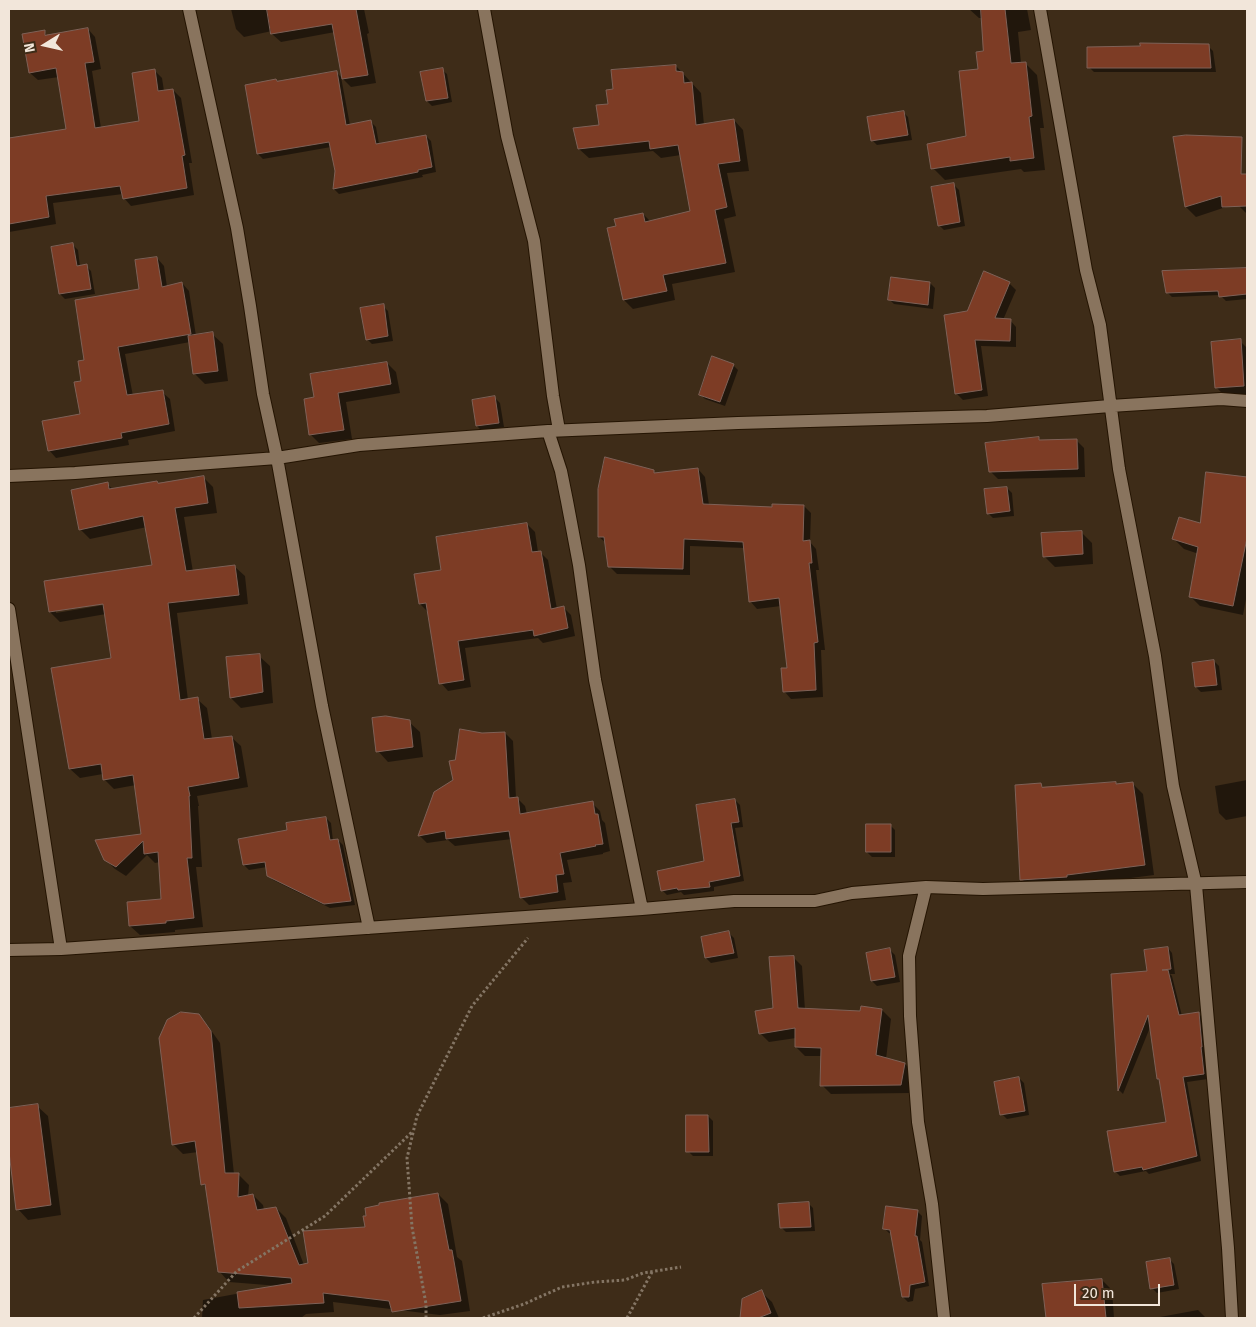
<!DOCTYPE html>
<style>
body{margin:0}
#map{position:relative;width:1256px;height:1327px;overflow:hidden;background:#3e2c18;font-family:"Fira Sans",sans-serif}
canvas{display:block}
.frame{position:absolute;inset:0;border:10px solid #f2e6da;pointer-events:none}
.north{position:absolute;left:20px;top:20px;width:50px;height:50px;-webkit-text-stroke:4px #3e2c18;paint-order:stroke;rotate:260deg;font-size:14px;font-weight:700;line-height:20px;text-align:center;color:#f2e6da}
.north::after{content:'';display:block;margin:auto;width:18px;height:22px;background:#f2e6da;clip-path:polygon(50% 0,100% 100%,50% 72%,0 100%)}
.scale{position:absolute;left:1074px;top:1284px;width:86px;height:22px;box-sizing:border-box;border:2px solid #f2e6da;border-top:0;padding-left:6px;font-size:15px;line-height:18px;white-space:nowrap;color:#f2e6da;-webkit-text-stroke:4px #3e2c18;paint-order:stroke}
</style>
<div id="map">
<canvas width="1256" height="1327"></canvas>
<div class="frame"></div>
<div class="north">N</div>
<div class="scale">20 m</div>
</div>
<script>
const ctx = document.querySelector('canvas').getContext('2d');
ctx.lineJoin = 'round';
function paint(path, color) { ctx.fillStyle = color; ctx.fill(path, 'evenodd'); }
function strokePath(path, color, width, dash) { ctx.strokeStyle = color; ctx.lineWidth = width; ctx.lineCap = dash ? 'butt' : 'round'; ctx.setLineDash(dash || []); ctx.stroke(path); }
paint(new Path2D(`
 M 231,9 L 364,9 L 369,33 L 367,34 L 376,83 L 351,87 L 343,79 L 335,32 L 281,42 L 272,34 L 272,31 L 244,37 L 236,29 Z
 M 969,9 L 1027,9 L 1031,30 L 1018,32 L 1021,63 L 1025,63 L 1037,75 L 1044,128 L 1040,128 L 1045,170 L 1024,172 L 1021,169 L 945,180 L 933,168 L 968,137 L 980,70 L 985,53 L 983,18 L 979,18 Z
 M 88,29 L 95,37 L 101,69 L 92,71 L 101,128 L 141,122 L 154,70 L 162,78 L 164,91 L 173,90 L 181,98 L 192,163 L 189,163 L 194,195 L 131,206 L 124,198 L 123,194 L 53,203 L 56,224 L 9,232 L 9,139 L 67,130 L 59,77 L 38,80 L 30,73 L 44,32 L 48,36 Z
 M 1208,46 L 1213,51 L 1216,72 L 1094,72 L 1089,67 Z
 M 676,66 L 701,93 L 704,125 L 734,120 L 743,130 L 749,171 L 727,173 L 736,216 L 724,219 L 735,272 L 672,284 L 675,300 L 633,309 L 624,300 L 617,227 L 643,214 L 651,222 L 692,212 L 681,155 L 661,158 L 653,151 L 589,158 L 579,149 L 600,126 L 610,105 L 614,90 Z
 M 442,70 L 447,74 L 452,102 L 432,106 L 427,101 Z
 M 336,72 L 341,77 L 350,125 L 371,122 L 376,127 L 379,144 L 426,136 L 431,141 L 436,172 L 422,175 L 423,177 L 339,194 L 334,189 L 336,171 L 331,147 L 263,159 L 258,154 L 278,82 Z
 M 903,112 L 908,117 L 912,140 L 877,145 L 872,140 Z
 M 1175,138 L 1235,204 L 1196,217 L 1186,207 Z
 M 1243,175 L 1247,175 L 1247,214 L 1239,206 Z
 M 954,185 L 959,190 L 965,226 L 944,230 L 939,225 Z
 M 73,245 L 78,250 L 80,267 L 86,266 L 91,271 L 95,294 L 65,299 L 60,294 L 52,248 Z
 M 157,258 L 164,266 L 167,287 L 182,283 L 189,291 L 196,336 L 212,334 L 223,344 L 228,381 L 205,384 L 195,374 L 190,342 L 125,354 L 133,396 L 162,392 L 170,399 L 175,431 L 128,440 L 129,445 L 56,458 L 49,450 L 82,415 L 83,382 L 85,361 L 141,290 Z
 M 1247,269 L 1247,299 L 1226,301 L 1220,295 L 1172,297 L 1167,292 L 1164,272 Z
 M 930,283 L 935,288 L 933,309 L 894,304 L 889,299 Z
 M 1009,283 L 1016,290 L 1003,320 L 1010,320 L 1016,327 L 1016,347 L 981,346 L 988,396 L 963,400 L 956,393 L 968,312 Z
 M 383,306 L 388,311 L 393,341 L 372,344 L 367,339 Z
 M 1240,341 L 1247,348 L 1247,396 L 1227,398 L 1216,387 Z
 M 387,363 L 396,372 L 400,393 L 346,402 L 352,439 L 319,443 L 311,435 L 315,399 Z
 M 733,365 L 738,370 L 725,406 L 705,399 L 700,394 Z
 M 495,398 L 500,403 L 504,427 L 482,431 L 477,426 Z
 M 1038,439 L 1041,441 L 1076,440 L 1084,448 L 1085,477 L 998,479 L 990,471 Z
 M 698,469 L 705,477 L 709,505 L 773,508 L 804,506 L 811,513 L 810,542 L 816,549 L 819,570 L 816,570 L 825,650 L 821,650 L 823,697 L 791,699 L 784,691 L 788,669 L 781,606 L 757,609 L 750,601 L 745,548 L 690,546 L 690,575 L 617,574 L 609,566 L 606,543 L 599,537 L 653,472 L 656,474 Z
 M 1207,474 L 1247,478 L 1247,594 L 1243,615 L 1200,606 L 1190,596 L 1199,554 L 1184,549 L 1174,539 L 1201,524 Z
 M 204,478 L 213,487 L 217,513 L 184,517 L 193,572 L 235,567 L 245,576 L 248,604 L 177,613 L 188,700 L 197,699 L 207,708 L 212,739 L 231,737 L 241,746 L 248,787 L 197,796 L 199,806 L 198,806 L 202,867 L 196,867 L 203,927 L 175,930 L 175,932 L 140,935 L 130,926 L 163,900 L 160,862 L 155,863 L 147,855 L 126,876 L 115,869 L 105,859 L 143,835 L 136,785 L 114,789 L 104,779 L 103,774 L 80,778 L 70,769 L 113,659 L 106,614 L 60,622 L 50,612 L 46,582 L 153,566 L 147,527 L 90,539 L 80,529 L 107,484 L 114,490 ZM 109,602 L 110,604 L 56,613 L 56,610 Z
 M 1007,488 L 1012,493 L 1014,516 L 993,518 L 988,513 Z
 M 527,524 L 535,532 L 538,552 L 540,552 L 548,560 L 557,609 L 564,608 L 571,615 L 575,636 L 543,643 L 538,638 L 465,648 L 471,687 L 448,691 L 441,683 L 428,612 L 420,604 Z
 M 1081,532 L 1092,543 L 1093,564 L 1055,567 L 1044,556 Z
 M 259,656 L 270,666 L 273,703 L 241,708 L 231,698 Z
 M 1214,661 L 1219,666 L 1222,690 L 1201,692 L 1196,687 Z
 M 409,722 L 420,732 L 423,757 L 388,762 L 378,751 Z
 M 505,733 L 513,741 L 516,798 L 517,798 L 525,806 L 527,814 L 592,803 L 600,811 L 602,820 L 605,823 L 610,851 L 603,853 L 603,854 L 567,860 L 572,882 L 563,883 L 566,900 L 529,905 L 521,897 L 512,839 L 455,846 L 448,840 L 427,843 L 420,836 L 435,793 L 454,781 L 456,761 L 482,734 Z
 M 1247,780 L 1247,816 L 1226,820 L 1219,813 L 1215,786 Z
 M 1133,784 L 1143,794 L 1154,875 L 1077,885 L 1032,890 L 1022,879 L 1041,785 L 1044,788 L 1117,785 Z
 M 735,800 L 740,805 L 743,827 L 735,828 L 744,881 L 714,887 L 714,891 L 684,895 L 681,892 L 667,895 L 662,890 L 705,862 Z
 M 326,818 L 331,823 L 333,841 L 338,840 L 343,845 L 355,905 L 330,908 L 273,880 L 268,875 L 267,867 L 249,870 L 244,865 L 239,840 L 288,831 Z
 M 890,825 L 895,830 L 895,857 L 872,857 L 867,852 Z
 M 729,933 L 734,938 L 738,958 L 711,963 L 706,958 L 702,938 Z
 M 1168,948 L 1172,953 L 1175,974 L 1170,974 L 1172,976 L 1182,1016 L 1199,1014 L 1204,1019 L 1208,1079 L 1187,1082 L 1201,1161 L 1149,1174 L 1146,1171 L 1120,1176 L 1115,1171 L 1168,1123 L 1160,1081 L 1158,1079 L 1151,1025 L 1123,1094 L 1119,1090 L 1112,975 L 1148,972 Z
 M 890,950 L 895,955 L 900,982 L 877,986 L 872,981 L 867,954 Z
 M 793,957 L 802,966 L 805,1010 L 861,1012 L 862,1008 L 882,1010 L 891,1019 L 886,1059 L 905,1064 L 914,1073 L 910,1093 L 831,1094 L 822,1085 L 822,1056 L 805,1056 L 796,1047 L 796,1038 L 769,1042 L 760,1033 L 774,1009 Z
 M 198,1015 L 208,1026 L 220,1043 L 234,1174 L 239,1175 L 249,1185 L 248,1196 L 253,1195 L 263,1205 L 264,1210 L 276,1208 L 286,1218 L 304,1265 L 309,1264 L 367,1228 L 438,1194 L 448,1204 L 457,1257 L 462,1261 L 470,1311 L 440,1315 L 333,1302 L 334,1312 L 306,1314 L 301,1318 L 202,1318 L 203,1300 L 279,1286 L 229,1282 L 219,1271 L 207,1189 L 203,1184 L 198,1152 L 183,1154 L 173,1144 Z
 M 1019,1078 L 1024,1083 L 1029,1115 L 1007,1119 L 1002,1114 Z
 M 37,1106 L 48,1116 L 61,1215 L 28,1220 L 18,1209 L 9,1143 L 9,1110 Z
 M 708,1116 L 713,1121 L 713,1156 L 693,1156 L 688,1151 Z
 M 808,1203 L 813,1208 L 815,1231 L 786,1232 L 781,1227 Z
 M 917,1211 L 922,1216 L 920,1240 L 922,1242 L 929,1286 L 915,1289 L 913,1301 L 908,1302 L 903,1297 L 892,1234 L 889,1233 L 884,1228 Z
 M 1169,1259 L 1174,1264 L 1179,1289 L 1157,1293 L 1152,1288 Z
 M 1102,1280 L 1112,1290 L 1114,1318 L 1047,1318 L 1044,1285 Z
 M 761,1292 L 772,1302 L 779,1318 L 741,1318 L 743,1300 Z
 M 1198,1310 L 1206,1318 L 1160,1318 L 1160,1317 Z`), '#0007');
const building = new Path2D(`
 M 267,9 L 356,9 L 368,75 L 342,79 L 332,24 L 271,34 Z
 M 981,9 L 1005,9 L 1011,63 L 1026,62 L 1032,116 L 1029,117 L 1034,158 L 1010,161 L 1010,157 L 931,169 L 927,144 L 966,136 L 959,71 L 978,69 L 976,52 L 983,51 Z
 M 88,28 L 94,62 L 85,63 L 95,128 L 139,121 L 132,73 L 155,69 L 158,91 L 173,89 L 185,155 L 182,156 L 187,188 L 123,199 L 120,186 L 46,196 L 49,217 L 9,224 L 9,138 L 66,129 L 56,68 L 29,73 L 22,34 L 45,30 L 45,35 Z
 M 1140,43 L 1209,44 L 1211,68 L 1087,68 L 1087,47 L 1140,46 Z
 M 676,65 L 676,71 L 683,72 L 684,83 L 692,82 L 696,125 L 734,119 L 740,161 L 718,164 L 727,207 L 715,210 L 726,263 L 663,275 L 667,291 L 623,300 L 607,228 L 616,226 L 614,219 L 643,213 L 645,222 L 690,211 L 678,145 L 650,149 L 649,141 L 578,149 L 573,128 L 599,125 L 596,105 L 608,104 L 606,90 L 613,89 L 611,70 Z
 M 443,68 L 448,98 L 426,101 L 420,72 Z
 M 337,71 L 346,125 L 371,120 L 376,144 L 426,135 L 432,167 L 418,170 L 418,172 L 333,189 L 335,171 L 329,142 L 257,154 L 245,85 L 276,79 L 277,81 Z
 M 904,111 L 908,135 L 871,141 L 867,117 Z
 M 1186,135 L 1242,137 L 1241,174 L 1247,174 L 1247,206 L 1222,207 L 1221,196 L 1185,207 L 1173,137 Z
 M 954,183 L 960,222 L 938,226 L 931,187 Z
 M 73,243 L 77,266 L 87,264 L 91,289 L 59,294 L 51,247 Z
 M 157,257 L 162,287 L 182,282 L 191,334 L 118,347 L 127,395 L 163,390 L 169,424 L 121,433 L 122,438 L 48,451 L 42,421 L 80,414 L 74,382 L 81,381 L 78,361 L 84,360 L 75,300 L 139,289 L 135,260 Z
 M 1247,268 L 1247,294 L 1219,297 L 1218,291 L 1166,293 L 1162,271 Z
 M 984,271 L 1010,282 L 995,318 L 1011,319 L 1010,341 L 975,340 L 982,390 L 955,394 L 944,315 L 967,311 Z
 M 891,277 L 930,282 L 928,305 L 888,300 Z
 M 384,304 L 388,336 L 366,340 L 360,308 Z
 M 213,332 L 218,371 L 193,374 L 188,336 Z
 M 1241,339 L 1244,386 L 1215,388 L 1211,342 Z
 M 712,356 L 734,364 L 720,402 L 699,395 Z
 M 387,362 L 391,384 L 338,393 L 344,430 L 309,435 L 304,399 L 314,397 L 310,374 Z
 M 495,396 L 499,423 L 476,426 L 472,400 Z
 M 1039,437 L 1039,440 L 1077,439 L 1078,469 L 989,472 L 985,443 Z
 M 605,457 L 654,470 L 654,473 L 698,468 L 703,504 L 772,507 L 772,504 L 804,505 L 803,541 L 810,540 L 812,563 L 809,563 L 818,642 L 814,643 L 816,690 L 783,692 L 781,668 L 787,668 L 779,598 L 749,602 L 743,542 L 684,539 L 683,569 L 608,567 L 604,537 L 598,537 L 598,489 Z
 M 1206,472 L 1247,477 L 1247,538 L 1233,606 L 1189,597 L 1198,547 L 1172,539 L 1179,517 L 1200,523 Z
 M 204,476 L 208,503 L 175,508 L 186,571 L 235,565 L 239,595 L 168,603 L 180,700 L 198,697 L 204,739 L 232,736 L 239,778 L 188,787 L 190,796 L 189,796 L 192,858 L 187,858 L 194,918 L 166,921 L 166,923 L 129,926 L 127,902 L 161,899 L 158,852 L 144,854 L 143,841 L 116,867 L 104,860 L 95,840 L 141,834 L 133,775 L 103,780 L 101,764 L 69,769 L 51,668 L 111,658 L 103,604 L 49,612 L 44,581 L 152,565 L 143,516 L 79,530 L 71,490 L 108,482 L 109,489 L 157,481 L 158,483 Z
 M 1007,487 L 1010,511 L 987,514 L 984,489 Z
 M 527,523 L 532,552 L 541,551 L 551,609 L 564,606 L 568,628 L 534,636 L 533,630 L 458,641 L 464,680 L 439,684 L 426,603 L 419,604 L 414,574 L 441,570 L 436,537 Z
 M 1082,531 L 1083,554 L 1043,557 L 1041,533 Z
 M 260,654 L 263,692 L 230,698 L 226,657 Z
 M 1214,660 L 1217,685 L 1195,687 L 1192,663 Z
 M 386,716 L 410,720 L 413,747 L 376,752 L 372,718 Z
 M 460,729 L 482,733 L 505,732 L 509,798 L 518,797 L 520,814 L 593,801 L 595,814 L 598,814 L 603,844 L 595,845 L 596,846 L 560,853 L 564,874 L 556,875 L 558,892 L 520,898 L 509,831 L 446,839 L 445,831 L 418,836 L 434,792 L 453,780 L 449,761 L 455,760 Z
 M 1116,782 L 1116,784 L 1133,782 L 1145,865 L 1067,875 L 1067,877 L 1020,880 L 1015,785 L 1041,783 L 1042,787 Z
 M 735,799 L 739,822 L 731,823 L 740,876 L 709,882 L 710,887 L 678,890 L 677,888 L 661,891 L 657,871 L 704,861 L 696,805 Z
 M 326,817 L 330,840 L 338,839 L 351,901 L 324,904 L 267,876 L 265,862 L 243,865 L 238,839 L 287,830 L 286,823 Z
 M 866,824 L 891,824 L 891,852 L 866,852 Z
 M 729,931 L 734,953 L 705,958 L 701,937 Z
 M 1168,947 L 1171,969 L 1162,970 L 1168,970 L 1179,1015 L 1199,1012 L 1202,1047 L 1201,1047 L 1204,1074 L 1183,1077 L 1197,1156 L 1143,1170 L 1142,1167 L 1114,1172 L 1107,1131 L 1166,1122 L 1159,1079 L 1157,1079 L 1148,1015 L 1118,1091 L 1111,974 L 1147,971 L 1144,950 Z
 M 890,948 L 895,977 L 871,981 L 866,953 Z
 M 794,956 L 798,1008 L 860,1011 L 861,1006 L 882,1009 L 876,1055 L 905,1063 L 901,1085 L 820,1086 L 821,1048 L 795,1047 L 795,1028 L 759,1034 L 755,1011 L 773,1008 L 769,957 Z
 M 181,1012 L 199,1014 L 211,1031 L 225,1173 L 239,1173 L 238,1197 L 253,1194 L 257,1210 L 276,1207 L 299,1265 L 308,1263 L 303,1231 L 365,1227 L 363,1216 L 366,1216 L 365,1208 L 379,1205 L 379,1203 L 438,1193 L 449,1250 L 452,1250 L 461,1301 L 392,1312 L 389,1301 L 323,1293 L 324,1303 L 239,1308 L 237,1292 L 292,1283 L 291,1278 L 218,1272 L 205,1184 L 201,1185 L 195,1141 L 172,1145 L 159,1038 L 167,1020 Z
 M 1019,1077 L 1025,1111 L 1000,1115 L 994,1082 Z
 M 38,1104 L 51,1205 L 16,1210 L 9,1152 L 9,1108 Z
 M 686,1115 L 708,1115 L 709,1152 L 686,1152 Z
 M 809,1202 L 811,1227 L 780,1228 L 778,1204 Z
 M 886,1206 L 918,1210 L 915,1236 L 917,1236 L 925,1282 L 910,1285 L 909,1297 L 902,1297 L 890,1230 L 883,1229 Z
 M 1170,1258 L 1174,1285 L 1150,1289 L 1146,1262 Z
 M 1102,1279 L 1106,1318 L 1046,1318 L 1042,1284 Z
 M 762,1290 L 771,1313 L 758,1318 L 740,1318 L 742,1299 Z`);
paint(building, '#7d3c25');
strokePath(building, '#7e6157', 1);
const street = new Path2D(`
 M 189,9 L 237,228 L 250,306 L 263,394 L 277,458 L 322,706 L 369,928
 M 484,9 L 507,136 L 534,241 L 553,396 L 559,430
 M 1040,9 L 1086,270 L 1100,325 L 1119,469 L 1155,656 L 1173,786 L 1196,885 L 1228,1248 L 1232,1318
 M 548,431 L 561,471 L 567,501 L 579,565 L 595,680 L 642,909
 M 9,476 L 75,473 L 277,458 L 359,445 L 548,431 L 738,423 L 987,416 L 1110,406 L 1221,399 L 1247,401
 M 9,609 L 61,949
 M 926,887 L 909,956 L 910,1016 L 918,1122 L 932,1204 L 944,1318
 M 9,950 L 61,949 L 642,909 L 734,901 L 815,901 L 852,893 L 926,887 L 983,889 L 1247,882`);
strokePath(street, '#241402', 14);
strokePath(new Path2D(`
 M 194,1318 L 237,1271 L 325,1216 L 412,1132
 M 426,1318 L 426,1304 L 412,1227 L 407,1158 L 417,1116 L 472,1006 L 528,938
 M 483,1318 L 524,1304 L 562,1287 L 595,1282 L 625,1280 L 643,1273 L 681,1267
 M 627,1318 L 652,1272`), '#847564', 3, [2.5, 2.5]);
strokePath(street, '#89745e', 12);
</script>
